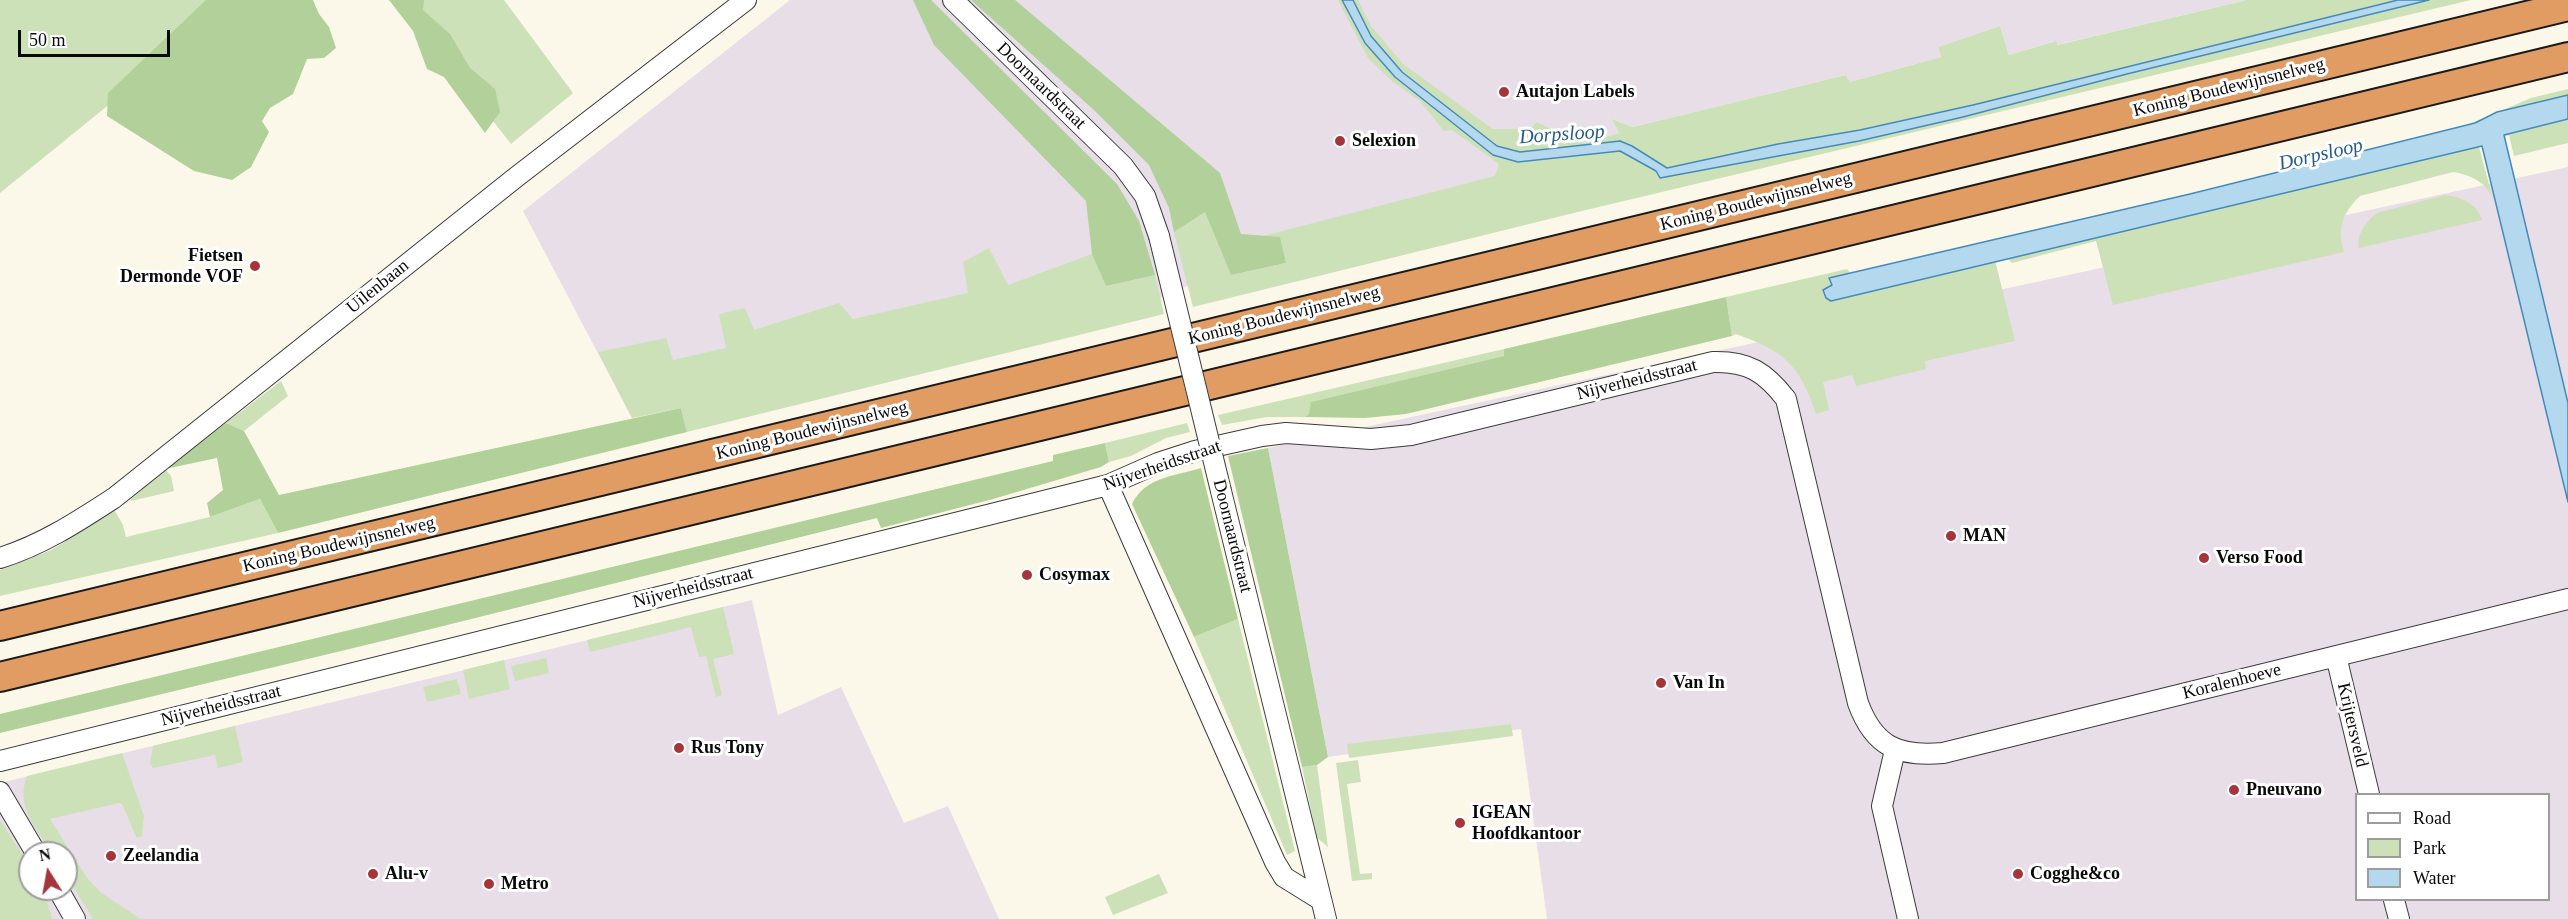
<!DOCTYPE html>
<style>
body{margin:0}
#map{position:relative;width:2568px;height:919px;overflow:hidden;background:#fcf8e9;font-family:Georgia,serif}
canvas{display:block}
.legend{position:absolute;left:2355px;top:793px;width:195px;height:108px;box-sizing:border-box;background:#fff;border:2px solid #9d9d9d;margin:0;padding:8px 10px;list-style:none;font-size:18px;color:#090909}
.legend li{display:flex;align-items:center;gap:12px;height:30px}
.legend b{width:30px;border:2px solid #9d9d9d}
.north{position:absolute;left:18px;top:841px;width:60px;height:60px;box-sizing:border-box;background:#fff;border:2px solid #9d9d9d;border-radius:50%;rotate:349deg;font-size:16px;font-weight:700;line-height:24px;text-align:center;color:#090909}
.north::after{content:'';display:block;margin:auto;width:21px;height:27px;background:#a6353b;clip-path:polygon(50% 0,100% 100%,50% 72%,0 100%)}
.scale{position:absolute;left:18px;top:30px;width:152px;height:27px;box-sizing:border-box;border:3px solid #090909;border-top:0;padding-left:8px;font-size:18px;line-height:21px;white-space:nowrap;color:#090909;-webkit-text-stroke:4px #fff;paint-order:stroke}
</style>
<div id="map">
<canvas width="2568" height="919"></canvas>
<ul class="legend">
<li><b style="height:8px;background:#fff"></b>Road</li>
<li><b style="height:16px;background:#cde1b8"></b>Park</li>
<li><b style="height:16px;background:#b4d8ed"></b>Water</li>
</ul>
<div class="north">N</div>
<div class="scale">50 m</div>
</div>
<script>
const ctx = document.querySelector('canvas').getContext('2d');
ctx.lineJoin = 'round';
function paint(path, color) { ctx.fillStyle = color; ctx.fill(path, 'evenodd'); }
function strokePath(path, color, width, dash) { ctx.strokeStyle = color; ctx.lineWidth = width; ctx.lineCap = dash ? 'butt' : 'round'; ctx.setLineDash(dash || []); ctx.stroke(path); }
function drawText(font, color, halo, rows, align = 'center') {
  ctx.font = font + ' Georgia,serif'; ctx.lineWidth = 6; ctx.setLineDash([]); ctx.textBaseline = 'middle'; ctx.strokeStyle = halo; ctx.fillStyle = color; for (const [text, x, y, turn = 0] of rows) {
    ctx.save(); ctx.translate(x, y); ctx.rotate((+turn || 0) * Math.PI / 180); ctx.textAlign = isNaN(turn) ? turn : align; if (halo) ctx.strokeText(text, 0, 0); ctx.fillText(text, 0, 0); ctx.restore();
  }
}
paint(new Path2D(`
 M 790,0 L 2247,0 L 2056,45 L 2055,41 L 2009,55 L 2000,26 L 1938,47 L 1941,57 L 1850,82 L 1846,75 L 1633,127 L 1613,119 L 1619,133 L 1584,143 L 1537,122 L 1576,193 L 1187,286 L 1142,306 L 632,418 L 523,211 Z
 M 2568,167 L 2568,919 L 1547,919 L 1521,729 L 1328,757 L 1268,448 ZM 2356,794 L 2548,794 L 2548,900 L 2356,900 Z
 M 752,600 L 778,715 L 841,687 L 904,823 L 948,806 L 999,919 L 0,919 L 0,783 ZM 30,853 L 66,853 L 66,889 L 30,889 Z`), '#e7dee8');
paint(new Path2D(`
 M 0,0 L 238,0 L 0,193 Z
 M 398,0 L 504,0 L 573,93 L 511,144 Z
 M 1338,0 L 1358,0 L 1371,26 L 1403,64 L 1493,129 L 1530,129 L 1537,122 L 1584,143 L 1619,133 L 1612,119 L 1633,127 L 1846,75 L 1850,82 L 1941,57 L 1938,47 L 2000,26 L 2009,55 L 2056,41 L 2057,45 L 2247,0 L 2471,0 L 1586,210 L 1193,307 L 1174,232 L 1205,212 L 1231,275 L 1286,263 L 1280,237 L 1263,236 L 1495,176 L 1499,164 L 1452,130 L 1444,131 L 1420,101 L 1393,82 L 1368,58 Z
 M 2568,89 L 2568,143 L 2514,156 L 2509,135 L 2479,147 L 2493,199 C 2486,182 2471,175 2453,172 L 2360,196 C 2342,214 2337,227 2344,252 L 2113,305 L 2096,241 L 2012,263 L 2006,257 L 1995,260 L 2015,341 L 1925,361 L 1926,369 L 1856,386 L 1852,375 L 1823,382 L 1829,410 L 1816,414 C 1800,365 1784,351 1736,334 L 1732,336 L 1726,297 L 1847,269 L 1851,274 L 2453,131 L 2531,98 Z
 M 2445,195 C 2461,197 2477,203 2482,220 L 2359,248 C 2356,234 2367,221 2377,213 Z
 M 989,248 L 1008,285 L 1092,254 L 1106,286 L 1155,275 L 1164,314 L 687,432 L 681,408 L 632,418 L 598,352 L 666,338 L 673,360 L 726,348 L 719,314 L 745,308 L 754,330 L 839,303 L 853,319 L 968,293 L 963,262 Z
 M 1504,349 L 1505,356 L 1312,402 L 1309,415 L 1305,417 L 1267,417 L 1222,425 L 1218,415 Z
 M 281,381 L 288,396 L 244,431 L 226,423 Z
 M 1187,423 L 1190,432 L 1166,438 L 1131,456 L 1109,462 L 1105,443 Z
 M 165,469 L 171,476 L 174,491 L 131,501 L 131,499 Z
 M 260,499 L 278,533 L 0,596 L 0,570 L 51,550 L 115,511 L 123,525 L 126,537 L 210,517 Z
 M 723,607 L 734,654 L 713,659 L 722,695 L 716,697 L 706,656 L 699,657 L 691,627 L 590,652 L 587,640 Z
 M 1238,619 L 1295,851 L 1287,855 L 1194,637 Z
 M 546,658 L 549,673 L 515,681 L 511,666 Z
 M 504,660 L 510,689 L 469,699 L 463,670 Z
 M 457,679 L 461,694 L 427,702 L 423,687 Z
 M 1511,724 L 1513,736 L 1349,758 L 1347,744 Z
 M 235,726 L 243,762 L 218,768 L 215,755 L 153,768 L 150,763 L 153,746 Z
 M 122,753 L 144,816 L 142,836 L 137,838 L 122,804 L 119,803 L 50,819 L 87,878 L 100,892 L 141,919 L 93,919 L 66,875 L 66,853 L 52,853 C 36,828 15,807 27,776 Z
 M 1358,760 L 1361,782 L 1347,784 L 1360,874 L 1372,873 L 1372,879 L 1352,881 L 1336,763 Z
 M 1317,765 L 1328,847 L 1317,838 L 1302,767 Z
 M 0,820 L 30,866 L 30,889 L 44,889 L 52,919 L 0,919 Z
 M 1159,874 L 1168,893 L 1113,915 L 1105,897 Z`), '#cde1b8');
paint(new Path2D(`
 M 206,0 L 313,0 L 319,14 L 329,27 L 336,48 L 324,58 L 307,59 L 293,94 L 270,108 L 262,121 L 269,132 L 251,167 L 232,180 L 194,171 L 107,116 L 108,93 Z
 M 389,0 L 424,0 L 423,10 L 450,34 L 470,68 L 495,89 L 500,112 L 485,133 L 444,77 L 427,69 L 413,31 Z
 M 913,0 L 931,0 L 1117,184 L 1139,221 L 1155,275 L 1106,286 L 1092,254 L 1086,201 L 934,45 Z
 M 971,0 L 1015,0 L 1220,173 L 1241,234 L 1280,237 L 1286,263 L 1231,275 L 1205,212 L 1174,232 L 1169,208 L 1149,165 L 1095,111 Z
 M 1726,297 L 1732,336 L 1406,414 L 1365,418 L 1305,417 L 1309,414 L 1311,402 L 1504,356 L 1504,349 Z
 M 681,408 L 687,432 L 278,533 L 260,499 L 210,517 L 207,503 L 223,490 L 217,458 L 165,469 L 226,423 L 244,431 L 279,495 Z
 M 1105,443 L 1109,462 L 1101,467 L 993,499 L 881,528 L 877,518 L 391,639 L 0,733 L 0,714 L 1053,461 L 1053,455 Z
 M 1268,448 L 1328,757 L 1317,765 L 1302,767 L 1228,456 Z
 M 1201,468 L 1238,619 L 1194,637 L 1132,504 C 1145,477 1175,476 1201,468 Z`), '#b2d099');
const water = new Path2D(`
 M 1342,0 L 1353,0 L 1371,36 L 1402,72 L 1497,146 L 1520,152 L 1620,141 L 1632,146 L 1667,168 L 1778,144 L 1860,130 L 1973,105 L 2398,0 L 2429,0 L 2127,74 L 1963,117 L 1859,141 L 1660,178 L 1656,171 L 1620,151 L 1518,162 L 1493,155 L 1395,77 L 1365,43 Z
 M 2568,95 L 2568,119 L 2504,135 L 2568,403 L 2568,502 L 2482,146 L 1831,301 L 1826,298 L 1823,290 L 1832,285 L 1829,278 L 2190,194 L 2475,123 L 2497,112 Z`);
paint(water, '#b4d8ed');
strokePath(water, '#458bba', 1.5);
const minor = new Path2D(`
 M 953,0 L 1123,166 L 1145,196 L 1159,236
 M 1108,485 L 1275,862 L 1284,877 L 1321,900
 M 1221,491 L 1326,919
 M 0,558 C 42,545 77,522 114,498 L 515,178 L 746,0
 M 2336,656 L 2369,794
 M 1895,750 L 1882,806 L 1908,919
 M 0,761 L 1108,485 L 1158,463 L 1195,451 L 1262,436 L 1286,433 L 1371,439 L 1411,435 L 1713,362 C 1748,361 1765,372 1786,399 L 1858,703 C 1874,747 1899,757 1943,753 L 2568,599
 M 0,792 L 36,853
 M 58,889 L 75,919
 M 2394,900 L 2399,919`);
const highway = new Path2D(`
 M 0,626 L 2568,6
 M 0,677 L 2568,57`);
strokePath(minor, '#3c3c3c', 22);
strokePath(highway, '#1a1a1a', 32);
strokePath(minor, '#fff', 20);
strokePath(highway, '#e09c63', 28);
const minorBridge = new Path2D(`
 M 1159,236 L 1221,491`);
strokePath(minorBridge, '#3c3c3c', 22, []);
strokePath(minorBridge, '#fff', 20);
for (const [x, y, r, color] of [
 [1504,92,6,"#a6353b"],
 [1340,141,6,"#a6353b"],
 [255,266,6,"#a6353b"],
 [1951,536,6,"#a6353b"],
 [2204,558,6,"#a6353b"],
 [1027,575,6,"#a6353b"],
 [1661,683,6,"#a6353b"],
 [679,748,6,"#a6353b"],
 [2234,790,6,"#a6353b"],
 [1460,823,6,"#a6353b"],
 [111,856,6,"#a6353b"],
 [373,874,6,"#a6353b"],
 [2018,874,6,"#a6353b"],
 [489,884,6,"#a6353b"]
]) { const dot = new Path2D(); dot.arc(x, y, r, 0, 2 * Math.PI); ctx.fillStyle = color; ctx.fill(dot); strokePath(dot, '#fff', 2); }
drawText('18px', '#090909', '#fff', [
 ["Doornaardstraat",1041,86,44],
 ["Koning Boudewijnsnelweg",2229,88,-14],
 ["Koning Boudewijnsnelweg",1756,202,-14],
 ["Uilenbaan",378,287,-39],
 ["Koning Boudewijnsnelweg",1284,316,-14],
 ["Nijverheidsstraat",1637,380,-14],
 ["Koning Boudewijnsnelweg",812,431,-14],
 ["Nijverheidsstraat",1162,466,-19],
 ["Doornaardstraat",1232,536,76],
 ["Koning Boudewijnsnelweg",339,545,-13],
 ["Nijverheidsstraat",693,588,-14],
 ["Koralenhoeve",2232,682,-14],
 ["Nijverheidsstraat",221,706,-14],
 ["Krijtersveld",2352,725,77]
]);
drawText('bold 18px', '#090909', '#fff', [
 ["Autajon Labels",1516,92],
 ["Selexion",1352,141],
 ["Fietsen",243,256,"right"],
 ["Dermonde VOF",243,277,"right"],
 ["MAN",1963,536],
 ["Verso Food",2216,558],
 ["Cosymax",1039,575],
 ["Van In",1673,683],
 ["Rus Tony",691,748],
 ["Pneuvano",2246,790],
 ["IGEAN",1472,813],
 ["Hoofdkantoor",1472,834],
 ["Zeelandia",123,856],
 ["Alu-v",385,874],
 ["Cogghe&co",2030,874],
 ["Metro",501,884]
], 'left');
drawText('italic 20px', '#255d89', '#fff', [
 ["Dorpsloop",1562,135,-4],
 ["Dorpsloop",2321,155,-13]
]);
</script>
